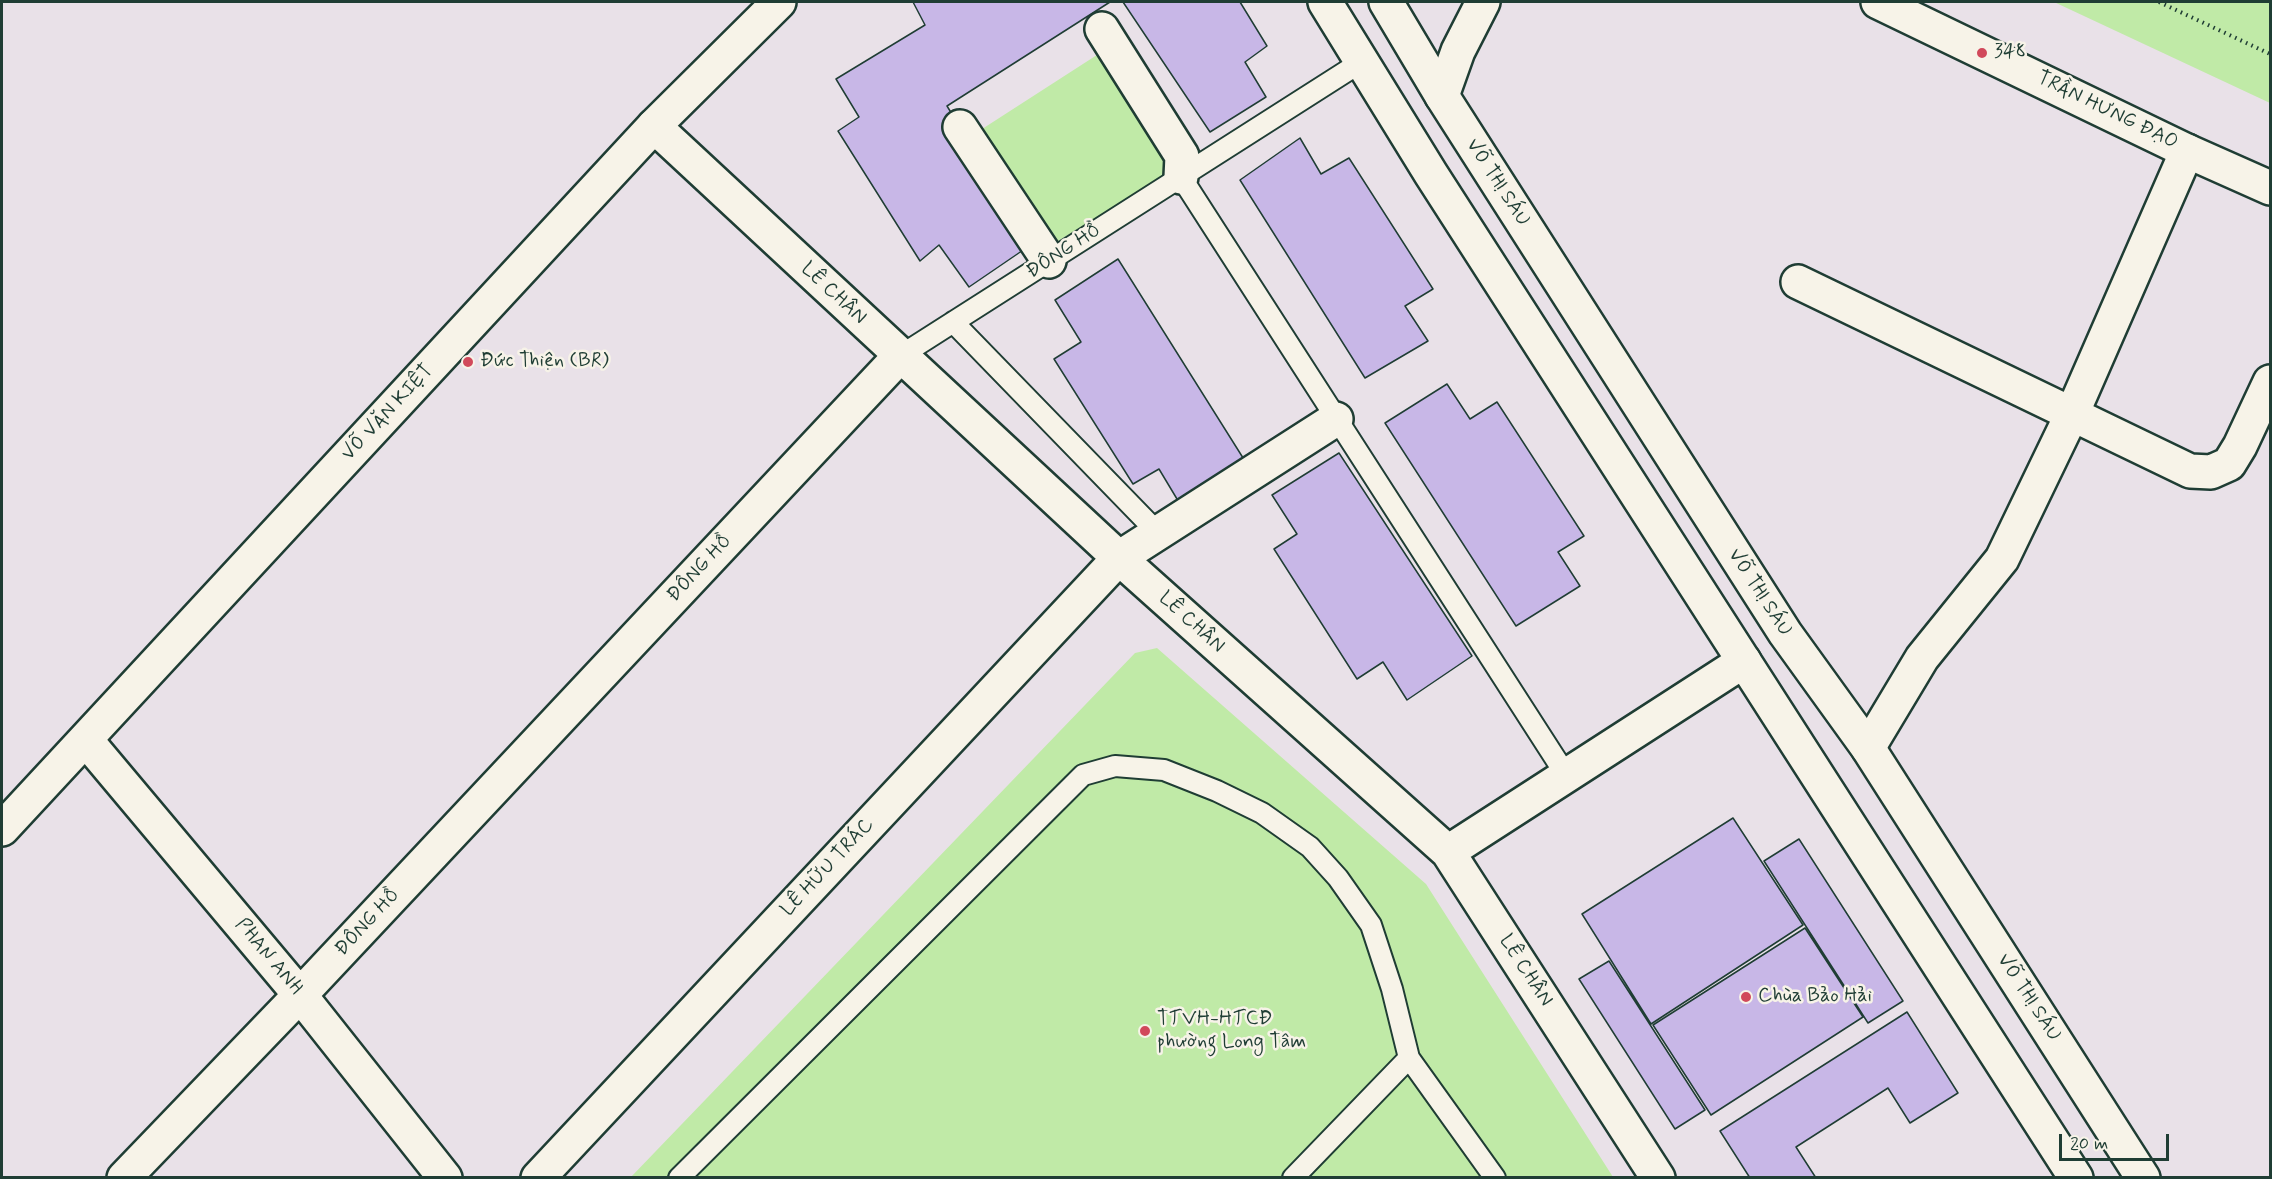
<!DOCTYPE html>
<meta charset="utf-8">
<style>
body{margin:0}
#map{position:relative;width:2272px;height:1179px;overflow:hidden;background:#e9e1e8;font-family:Mynerve,sans-serif}
canvas{display:block}
.frame{position:absolute;inset:0;border:3px solid #1f3d34;pointer-events:none}
.scale{position:absolute;left:2059px;top:1134px;width:110px;height:27px;box-sizing:border-box;border:3px solid #1f3d34;border-top:0;padding-left:8px;font-size:18px;line-height:21px;white-space:nowrap;color:#1f3d34;-webkit-text-stroke:4px #f7f3e8;paint-order:stroke}
</style>
<div id="map">
<canvas width="2272" height="1179"></canvas>
<div class="frame"></div>
<div class="scale">20 m</div>
</div>
<script>
const ctx = document.querySelector('canvas').getContext('2d');
ctx.lineJoin = 'round';
function paint(path, color) { ctx.fillStyle = color; ctx.fill(path, 'evenodd'); }
function strokePath(path, color, width, dash) { ctx.strokeStyle = color; ctx.lineWidth = width; ctx.lineCap = dash ? 'butt' : 'round'; ctx.setLineDash(dash || []); ctx.stroke(path); }
function drawText(font, color, halo, rows, align = 'center') {
  ctx.font = font + ' Mynerve,sans-serif'; ctx.lineWidth = 5; ctx.setLineDash([]); ctx.textBaseline = 'middle'; ctx.strokeStyle = halo; ctx.fillStyle = color; for (const [text, x, y, turn = 0] of rows) {
    ctx.save(); ctx.translate(x, y); ctx.rotate((+turn || 0) * Math.PI / 180); ctx.textAlign = isNaN(turn) ? turn : align; if (halo) ctx.strokeText(text, 0, 0); ctx.fillText(text, 0, 0); ctx.restore();
  }
}
paint(new Path2D(`
 M 2054,2 L 2270,2 L 2270,103 Z
 M 1100,53 L 1174,170 L 1055,243 L 979,131 Z
 M 1157,648 L 1426,884 L 1613,1177 L 630,1178 L 1135,653 Z`), '#c0eaa7');
const building = new Path2D(`
 M 913,2 L 1110,2 L 947,106 L 1032,244 L 969,287 L 939,245 L 920,261 L 838,131 L 859,117 L 836,79 L 925,25 Z
 M 1123,2 L 1240,2 L 1267,46 L 1245,62 L 1266,97 L 1210,132 Z
 M 1300,138 L 1321,174 L 1349,158 L 1433,289 L 1405,306 L 1428,341 L 1365,378 L 1240,180 Z
 M 1118,259 L 1245,461 L 1180,504 L 1159,469 L 1133,484 L 1054,359 L 1081,342 L 1055,300 Z
 M 1447,384 L 1470,419 L 1497,402 L 1584,536 L 1558,552 L 1580,586 L 1516,626 L 1385,423 Z
 M 1339,453 L 1472,656 L 1407,700 L 1383,662 L 1357,679 L 1274,549 L 1297,534 L 1272,495 Z
 M 1733,818 L 1803,925 L 1651,1024 L 1582,914 Z
 M 1799,839 L 1903,1001 L 1868,1023 L 1764,861 Z
 M 1805,928 L 1863,1017 L 1711,1115 L 1653,1025 Z
 M 1609,961 L 1705,1110 L 1675,1129 L 1579,979 Z
 M 1907,1012 L 1958,1093 L 1910,1123 L 1888,1088 L 1796,1147 L 1816,1178 L 1750,1178 L 1720,1131 Z`);
paint(building, '#c8b7e7');
strokePath(building, '#1f3d34', 1.5);
const service = new Path2D(`
 M 1181,177 L 1566,775
 M 953,322 L 1158,533
 M 900,356 L 1361,62
 M 679,1178 L 1083,775 L 1115,766 L 1164,770 L 1217,791 L 1262,813 L 1310,847 L 1338,878 L 1371,925 L 1392,989 L 1409,1058 L 1495,1178
 M 1293,1178 L 1409,1058`);
const minor = new Path2D(`
 M 1102,29 L 1182,156 L 1181,177
 M 1442,96 L 1458,51 L 1483,2
 M 654,126 L 1119,558 L 1448,852 L 1658,1178
 M 960,127 L 1049,261
 M 1798,282 L 2190,471 L 2211,472 L 2229,464 L 2240,446 L 2270,382
 M 86,740 L 300,995 L 445,1178
 M 1868,748 L 1922,658 L 2002,559 L 2072,414 L 2187,151
 M 1448,852 L 1744,661
 M 124,1178 L 300,995 L 900,356
 M 538,1178 L 1119,558 L 1336,419`);
const tertiary = new Path2D(`
 M 1878,2 L 2187,151 L 2270,188
 M 2,829 L 654,126 L 779,2`);
const secondary = new Path2D(`
 M 1325,2 L 1431,174 L 2076,1178
 M 1386,2 L 1442,96 L 1785,633 L 1868,748 L 2143,1178`);
strokePath(service, '#1f3d34', 24);
strokePath(minor, '#1f3d34', 38);
strokePath(tertiary, '#1f3d34', 38);
strokePath(secondary, '#1f3d34', 38);
strokePath(new Path2D(`
 M 2159,2 L 2270,54`), '#1f3d34', 4, [1.5, 4.5]);
strokePath(service, '#f7f3e8', 20);
strokePath(minor, '#f7f3e8', 33);
strokePath(tertiary, '#f7f3e8', 33);
strokePath(secondary, '#f7f3e8', 33);
for (const [x, y, r, color] of [
 [1982,53,6,"#d1495b"],
 [468,362,6,"#d1495b"],
 [1746,997,6,"#d1495b"],
 [1145,1031,6,"#d1495b"]
]) { const dot = new Path2D(); dot.arc(x, y, r, 0, 2 * Math.PI); ctx.fillStyle = color; ctx.fill(dot); strokePath(dot, '#f7f3e8', 2); }
drawText('20px', '#1f3d34', '#f7f3e8', [
 ["348",1994,53],
 ["Đức Thiện (BR)",480,362],
 ["Chùa Bảo Hải",1758,997],
 ["TTVH-HTCĐ",1157,1020],
 ["phường Long Tâm",1157,1043]
], 'left');
drawText('20px', '#1f3d34', '#f7f3e8', [
 ["TRẦN HƯNG ĐẠO",2107,111,26],
 ["VÕ THỊ SÁU",1497,183,57],
 ["ĐÔNG HỒ",1064,252,-33],
 ["LÊ CHÂN",833,294,43],
 ["VÕ VĂN KIỆT",388,413,-47],
 ["ĐÔNG HỒ",700,569,-47],
 ["VÕ THỊ SÁU",1759,593,57],
 ["LÊ CHÂN",1191,623,42],
 ["LÊ HỮU TRÁC",828,868,-47],
 ["ĐÔNG HỒ",368,923,-47],
 ["PHAN ANH",268,957,50],
 ["LÊ CHÂN",1525,971,57],
 ["VÕ THỊ SÁU",2028,998,57]
]);
</script>
